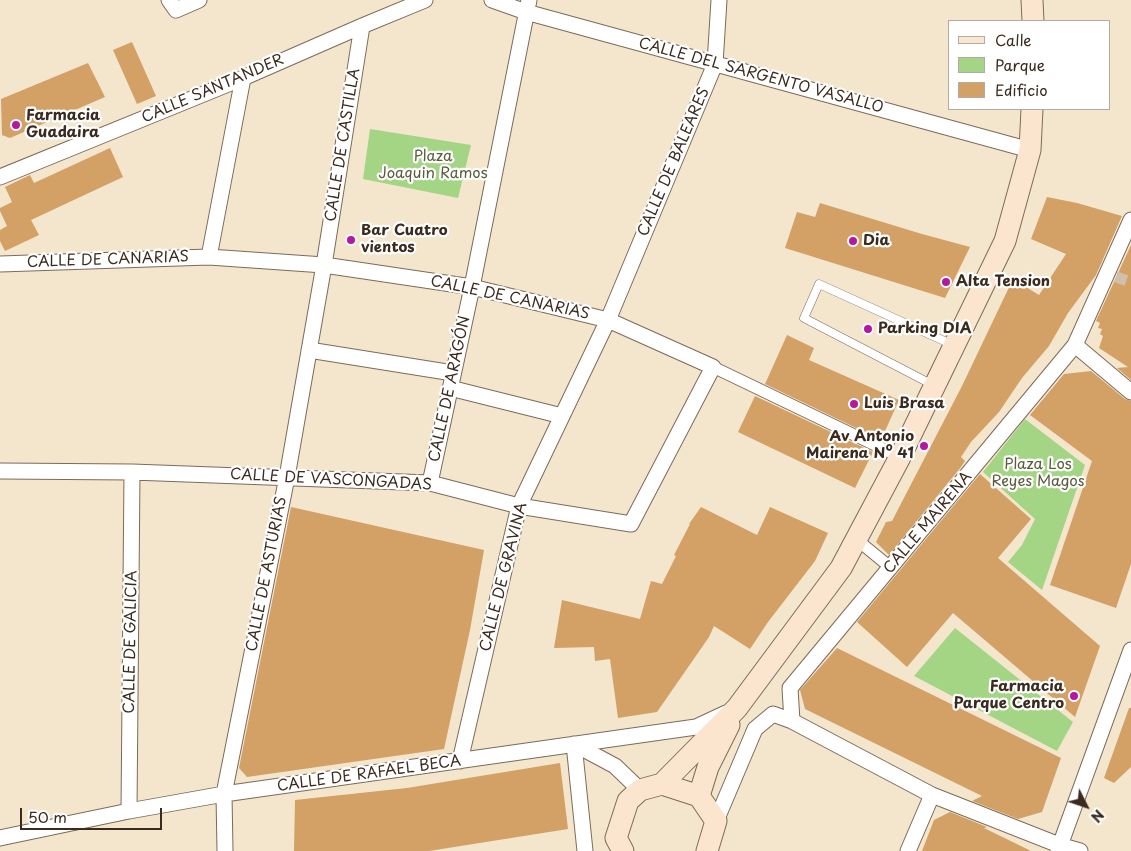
<!DOCTYPE html>
<meta charset="utf-8">
<style>
body{margin:0}
#map{position:relative;width:1131px;height:851px;overflow:hidden;background:#f4e5cd;font-family:"Playpen Sans",sans-serif}
canvas{display:block}
.legend{position:absolute;left:948px;top:20px;width:162px;height:90px;box-sizing:border-box;background:#fff;border:1px solid #b1aaa5;margin:0;padding:6px 9px;list-style:none;font-size:15px;color:#3b2a1e}
.legend li{display:flex;align-items:center;gap:10px;height:25px}
.legend b{width:25px;border:1px solid #b1aaa5}
.north{position:absolute;left:1061px;top:781px;width:50px;height:50px;-webkit-text-stroke:4px #fff;paint-order:stroke;rotate:131deg;font-size:14px;font-weight:700;line-height:20px;text-align:center;color:#3b2a1e}
.north::after{content:'';display:block;margin:auto;width:18px;height:22px;background:#3b2a1e;clip-path:polygon(50% 0,100% 100%,50% 72%,0 100%)}
.scale{position:absolute;left:20px;top:808px;width:142px;height:22px;box-sizing:border-box;border:2px solid #3b2a1e;border-top:0;padding-left:6px;font-size:15px;line-height:18px;white-space:nowrap;color:#3b2a1e;-webkit-text-stroke:4px #fff;paint-order:stroke}
</style>
<div id="map">
<canvas width="1131" height="851"></canvas>
<ul class="legend">
<li><b style="height:6px;background:#fbe5cf"></b>Calle</li>
<li><b style="height:14px;background:#a3d585"></b>Parque</li>
<li><b style="height:14px;background:#d3a065"></b>Edificio</li>
</ul>
<div class="north">N</div>
<div class="scale">50 m</div>
</div>
<script>
const ctx = document.querySelector('canvas').getContext('2d');
ctx.lineJoin = 'round';
function paint(path, color) { ctx.fillStyle = color; ctx.fill(path, 'evenodd'); }
function strokePath(path, color, width, dash) { ctx.strokeStyle = color; ctx.lineWidth = width; ctx.lineCap = dash ? 'butt' : 'round'; ctx.setLineDash(dash || []); ctx.stroke(path); }
function drawText(font, color, halo, rows, align = 'center') {
  ctx.font = font + ' "Playpen Sans",sans-serif'; ctx.lineWidth = 4.5; ctx.setLineDash([]); ctx.textBaseline = 'middle'; ctx.strokeStyle = halo; ctx.fillStyle = color; for (const [text, x, y, turn = 0] of rows) {
    ctx.save(); ctx.translate(x, y); ctx.rotate((+turn || 0) * Math.PI / 180); ctx.textAlign = isNaN(turn) ? turn : align; if (halo) ctx.strokeText(text, 0, 0); ctx.fillText(text, 0, 0); ctx.restore();
  }
}
paint(new Path2D(`
 M 370,129 L 471,145 L 458,198 L 363,179 Z
 M 1025,419 L 1085,465 L 1042,590 L 1008,562 L 1022,545 L 1035,519 L 983,472 Z
 M 955,628 L 1073,722 L 1057,751 L 914,676 Z`), '#a3d585');
paint(new Path2D(`
 M 132,42 L 156,96 L 137,104 L 113,50 Z
 M 88,63 L 105,97 L 10,138 L 2,135 L 1,99 Z
 M 110,148 L 123,177 L 31,220 L 39,235 L 5,251 L 0,241 L 0,230 L 7,226 L 0,211 L 0,208 L 12,202 L 5,187 L 30,175 L 34,183 Z
 M 1047,197 L 1077,203 L 1122,216 L 1096,275 L 1068,313 L 1049,346 L 1022,378 L 999,412 L 971,442 L 961,457 L 965,461 L 961,467 L 889,555 L 876,542 L 886,522 L 892,521 L 962,386 L 1013,279 L 1039,295 L 1066,254 L 1031,239 Z
 M 820,203 L 922,234 L 970,247 L 945,298 L 785,248 L 797,212 L 815,217 Z
 M 1131,245 L 1131,380 L 1117,368 L 1128,367 L 1099,348 L 1103,336 L 1100,334 L 1102,329 L 1098,328 L 1100,323 L 1096,321 Z
 M 787,335 L 814,348 L 809,360 L 899,400 L 885,431 L 883,430 L 879,439 L 765,384 Z
 M 1091,371 L 1125,399 L 1131,401 L 1131,564 L 1116,608 L 1050,585 L 1092,461 L 1030,415 L 1064,374 Z
 M 755,396 L 873,452 L 855,488 L 738,432 Z
 M 980,474 L 1031,519 L 998,558 L 1100,646 L 1075,717 L 953,613 L 907,667 L 857,622 Z
 M 291,507 L 484,550 L 470,630 L 444,749 L 247,777 L 239,768 Z
 M 701,507 L 757,535 L 770,507 L 828,533 L 815,561 L 768,622 L 750,649 L 714,626 L 709,637 L 657,712 L 618,718 L 610,659 L 595,661 L 594,647 L 554,648 L 562,600 L 640,619 L 651,581 L 662,584 L 676,556 L 674,555 L 690,524 L 689,524 Z
 M 837,648 L 1061,758 L 1042,812 L 1018,819 L 972,801 L 982,796 L 805,709 L 800,690 Z
 M 1129,708 L 1131,708 L 1131,767 L 1114,783 L 1104,778 Z
 M 560,763 L 568,829 L 429,851 L 294,851 L 295,800 L 407,788 Z
 M 950,812 L 987,827 L 984,828 L 1031,851 L 922,851 L 934,820 Z`), '#d3a065');
strokePath(new Path2D(`
 M 1116,277 L 1131,282`), '#cfc0aa', 11, [11, 5.5]);
const service = new Path2D(`
 M 933,385 L 804,318 L 819,284 L 953,345`);
const pedestrian = new Path2D(`
 M 713,367 L 900,457
 M 856,539 L 890,567`);
const minor = new Path2D(`
 M 169,0 L 176,10 L 199,0
 M 492,0 L 526,12 L 1030,150
 M 0,177 L 243,78 L 362,26 L 425,0
 M 209,257 L 243,78
 M 0,264 L 209,257 L 324,265 L 472,287 L 608,320 L 713,367 L 631,524 L 519,506 L 430,483 L 132,472 L 0,471
 M 1075,345 L 1131,392
 M 309,350 L 453,373
 M 450,388 L 562,416
 M 430,483 L 472,287 L 529,0
 M 792,721 L 790,688 L 1075,345 L 1131,220
 M 574,744 L 585,851
 M 574,744 L 615,766 L 640,790
 M 460,761 L 519,506 L 608,320 L 715,64 L 719,0
 M 129,811 L 132,472
 M 716,821 L 755,729 L 773,714 L 792,721 L 932,795 L 1059,845 L 1080,851
 M 0,838 L 129,811 L 224,794 L 696,727 L 726,713
 M 225,851 L 224,794 L 287,477 L 324,265 L 362,26
 M 908,851 L 932,795
 M 1058,851 L 1131,650`);
const secondary = new Path2D(`
 M 1032,0 L 1033,21
 M 662,784 L 737,708 L 841,568 L 900,457 L 1005,241 L 1030,150 L 1032,109
 M 699,796 L 708,767 L 729,725
 M 623,851 L 616,838 L 628,801 L 640,790 L 662,784 L 699,796 L 716,821 L 707,851`);
strokePath(service, '#7c6b5b', 9);
strokePath(pedestrian, '#7c6b5b', 13);
strokePath(minor, '#7c6b5b', 17);
strokePath(secondary, '#7c6b5b', 23);
strokePath(service, '#fff', 8);
strokePath(pedestrian, '#fff', 11);
strokePath(minor, '#fff', 15);
strokePath(secondary, '#fbe5cf', 21);
for (const [x, y, r, color] of [
 [16,125,5,"#b5179e"],
 [351,240,5,"#b5179e"],
 [853,241,5,"#b5179e"],
 [946,282,5,"#b5179e"],
 [868,329,5,"#b5179e"],
 [854,404,5,"#b5179e"],
 [924,446,5,"#b5179e"],
 [1074,696,5,"#b5179e"]
]) { const dot = new Path2D(); dot.arc(x, y, r, 0, 2 * Math.PI); ctx.fillStyle = color; ctx.fill(dot); strokePath(dot, '#fff', 2); }
drawText('15px', '#3b2a1e', '#fff', [
 ["CALLE DEL SARGENTO VASALLO",761,76,15],
 ["CALLE SANTANDER",213,89,-23],
 ["CALLE DE CASTILLA",343,145,-81],
 ["CALLE DE BALEARES",674,162,-67],
 ["CALLE DE CANARIAS",108,260,-2],
 ["CALLE DE CANARIAS",510,298,12],
 ["CALLE DE ARAGÓN",450,389,-78],
 ["CALLE DE VASCONGADAS",331,480,3],
 ["CALLE MAIRENA",928,523,-50],
 ["CALLE DE ASTURIAS",267,574,-79],
 ["CALLE DE GRAVINA",504,577,-76],
 ["CALLE DE GALICIA",131,642,-89],
 ["CALLE DE RAFAEL BECA",369,774,-8]
]);
drawText('bold 15px', '#3b2a1e', '#fff', [
 ["Farmacia",26,116],
 ["Guadaira",26,133],
 ["Bar Cuatro",361,231],
 ["vientos",361,248],
 ["Dia",863,241],
 ["Alta Tension",956,282],
 ["Parking DIA",878,329],
 ["Luis Brasa",864,404],
 ["Av Antonio",914,437,"right"],
 ["Mairena Nº 41",914,454,"right"],
 ["Farmacia",1064,687,"right"],
 ["Parque Centro",1064,704,"right"]
], 'left');
drawText('15px', '#5a5d3d', '#fff', [
 ["Plaza",433,157],
 ["Joaquin Ramos",433,174],
 ["Plaza Los",1038,465],
 ["Reyes Magos",1038,482]
]);
</script>
